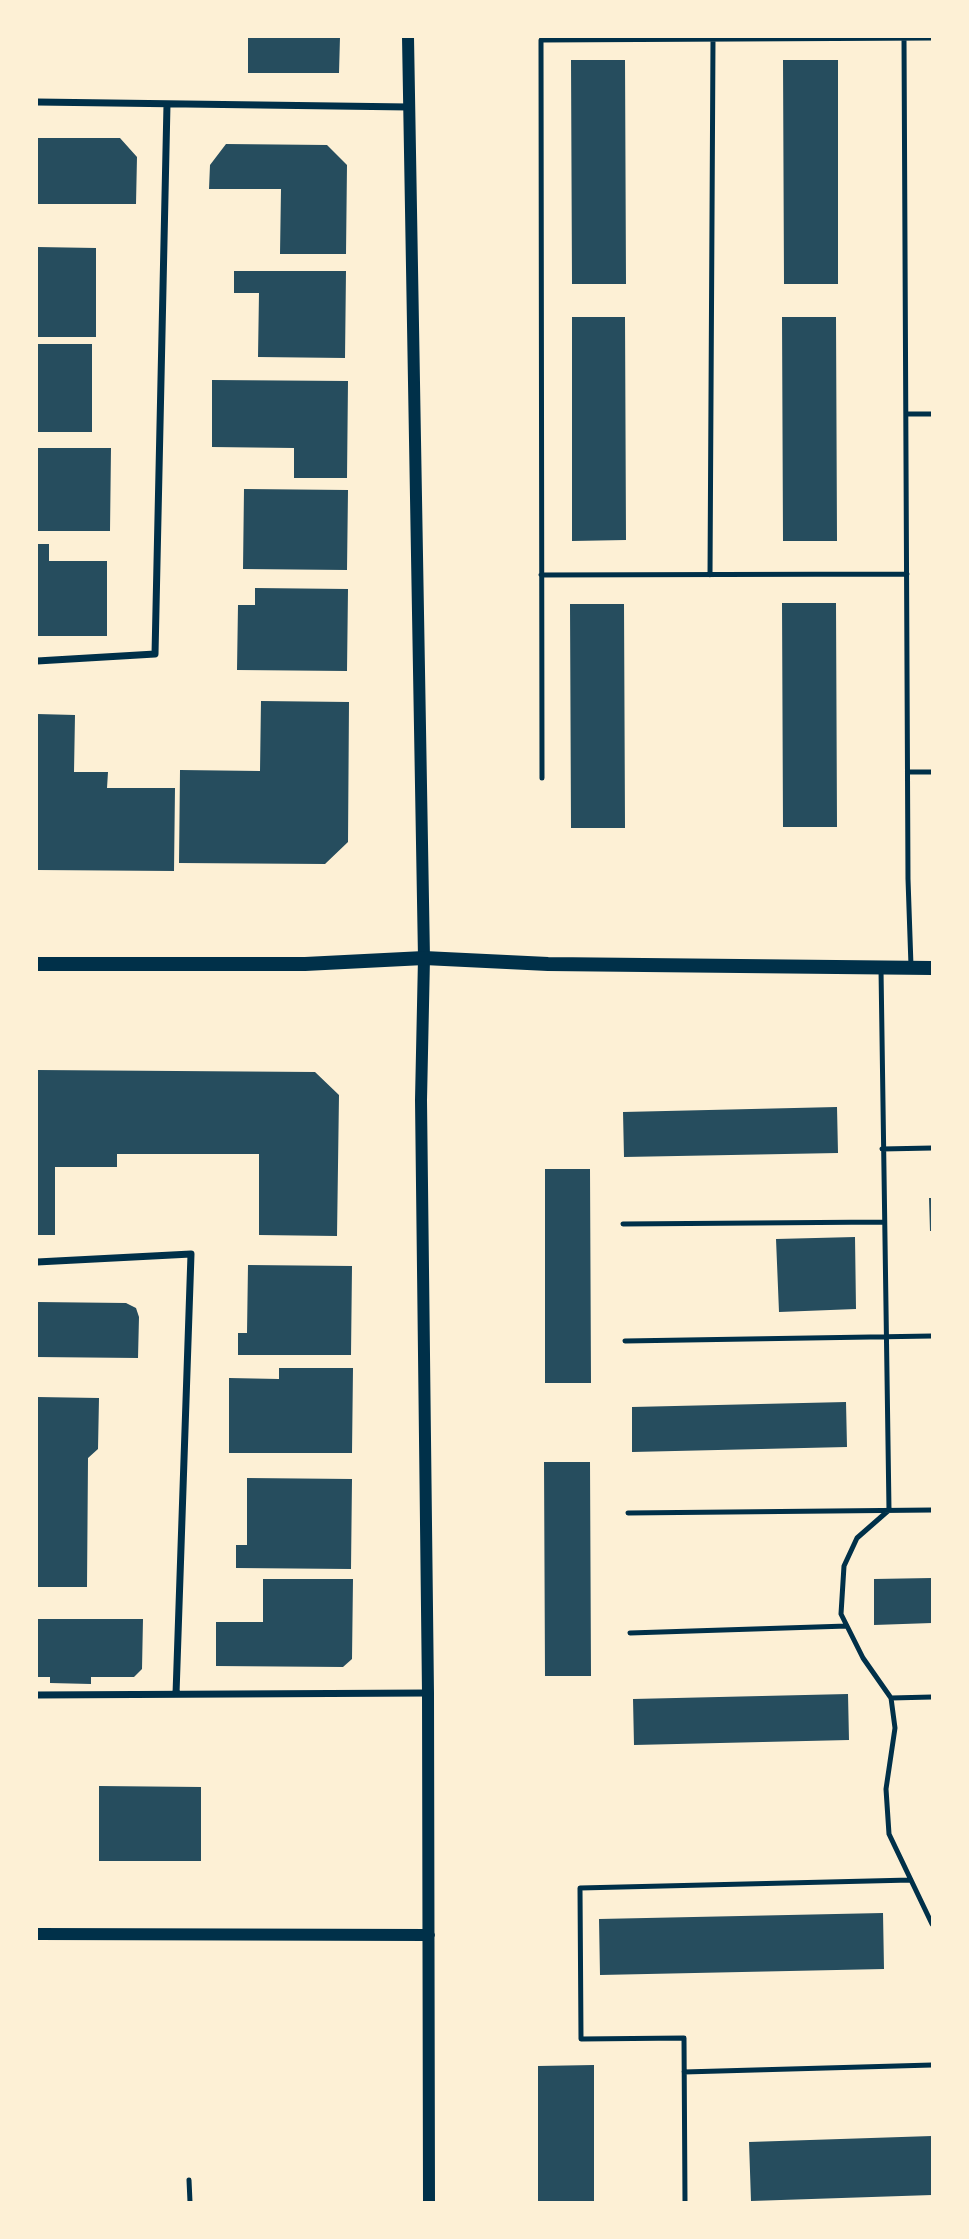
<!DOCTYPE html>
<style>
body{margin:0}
#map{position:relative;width:969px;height:2239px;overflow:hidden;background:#fdf0d5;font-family:"Roboto Condensed",sans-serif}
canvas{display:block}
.frame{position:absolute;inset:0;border:38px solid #fdf0d5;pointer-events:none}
</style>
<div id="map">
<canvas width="969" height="2239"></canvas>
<div class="frame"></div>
</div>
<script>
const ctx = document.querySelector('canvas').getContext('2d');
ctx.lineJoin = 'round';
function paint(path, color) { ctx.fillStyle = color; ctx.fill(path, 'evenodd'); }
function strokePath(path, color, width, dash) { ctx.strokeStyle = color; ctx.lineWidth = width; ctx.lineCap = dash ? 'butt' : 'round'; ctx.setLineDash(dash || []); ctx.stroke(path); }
paint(new Path2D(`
 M 248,37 L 340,37 L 339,73 L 248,73 Z
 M 571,60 L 625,60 L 626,284 L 572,284 Z
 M 783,60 L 838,60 L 838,284 L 784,284 Z
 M 37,138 L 120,138 L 137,157 L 136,204 L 37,204 Z
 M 226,144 L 327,145 L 347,165 L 346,254 L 280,254 L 281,189 L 209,189 L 210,165 Z
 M 37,247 L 96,248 L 96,337 L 37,337 Z
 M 234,271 L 346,271 L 345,358 L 258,357 L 259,293 L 234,293 Z
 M 572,317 L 625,317 L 626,540 L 572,541 Z
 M 782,317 L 836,317 L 837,541 L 783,541 Z
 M 37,344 L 92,344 L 92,432 L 37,432 Z
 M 212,380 L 348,381 L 347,478 L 294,478 L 294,448 L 212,447 Z
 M 37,448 L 111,448 L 110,531 L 37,531 Z
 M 244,489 L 348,490 L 347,570 L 243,569 Z
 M 37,544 L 49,544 L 49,561 L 107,561 L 107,636 L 37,636 Z
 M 255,588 L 348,589 L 347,671 L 237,670 L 238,605 L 255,605 Z
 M 782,603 L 836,603 L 837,827 L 783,827 Z
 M 570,604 L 624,604 L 625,828 L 571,828 Z
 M 261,701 L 349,702 L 348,842 L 325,864 L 179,863 L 180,770 L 260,771 Z
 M 37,714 L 75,715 L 74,772 L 108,772 L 107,788 L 175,788 L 174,871 L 37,870 Z
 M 37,1070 L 315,1072 L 339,1095 L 337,1236 L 259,1235 L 259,1154 L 117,1154 L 117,1167 L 55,1167 L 55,1235 L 37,1235 Z
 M 837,1107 L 838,1153 L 624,1157 L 623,1112 Z
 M 545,1169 L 590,1169 L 591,1383 L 545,1383 Z
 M 929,1198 L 932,1198 L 932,1231 L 930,1231 Z
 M 855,1237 L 856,1309 L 779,1312 L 776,1239 Z
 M 248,1265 L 352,1266 L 351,1355 L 238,1355 L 238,1333 L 247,1333 Z
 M 37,1302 L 126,1303 L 136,1308 L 139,1317 L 138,1358 L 37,1357 Z
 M 279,1368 L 353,1368 L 352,1453 L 229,1453 L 229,1378 L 279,1379 Z
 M 37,1397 L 99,1398 L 98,1449 L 88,1458 L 87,1587 L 37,1587 Z
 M 846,1402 L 847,1447 L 632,1452 L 632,1407 Z
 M 544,1462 L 590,1462 L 591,1676 L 545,1676 Z
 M 247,1478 L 352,1479 L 351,1569 L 236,1568 L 236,1545 L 247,1545 Z
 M 932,1578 L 932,1623 L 874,1625 L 874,1579 Z
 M 263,1579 L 353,1579 L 352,1659 L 343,1667 L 216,1666 L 216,1622 L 263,1622 Z
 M 37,1619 L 143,1619 L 142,1669 L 134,1677 L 91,1677 L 91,1684 L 50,1683 L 50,1677 L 37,1677 Z
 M 848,1694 L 849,1740 L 634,1745 L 633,1699 Z
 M 99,1786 L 201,1787 L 201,1861 L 99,1861 Z
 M 883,1913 L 884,1969 L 600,1975 L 599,1919 Z
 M 594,2065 L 594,2202 L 538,2202 L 538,2066 Z
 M 932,2136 L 932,2195 L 751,2201 L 749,2142 Z`), '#264d5e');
strokePath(new Path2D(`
 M 904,38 L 908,879 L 911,966
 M 906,414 L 932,414
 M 541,575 L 907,574
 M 710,575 L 713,39
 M 908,772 L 932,772
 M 542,778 L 541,40 L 932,38
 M 881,969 L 889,1510 L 857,1538 L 844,1566 L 841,1614 L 863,1658 L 891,1698 L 895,1728 L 886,1789 L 889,1834 L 932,1924
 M 882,1149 L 932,1148
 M 623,1224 L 884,1222
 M 625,1341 L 932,1336
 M 628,1513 L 932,1510
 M 630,1633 L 847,1626
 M 891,1698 L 932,1697
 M 684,2072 L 932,2065
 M 189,2180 L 190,2202
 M 685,2202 L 684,2038 L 581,2039 L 580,1888 L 911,1880`), '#003049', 5);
strokePath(new Path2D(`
 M 37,102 L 409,107
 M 37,661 L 155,654 L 167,104
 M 37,1262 L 191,1254 L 176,1694
 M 37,1695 L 428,1693`), '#003049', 7);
strokePath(new Path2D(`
 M 408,37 L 424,958 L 421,1100 L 428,1693 L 429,2202
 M 37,1934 L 429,1935`), '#003049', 12);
strokePath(new Path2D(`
 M 37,964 L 305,964 L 424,958 L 548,964 L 932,968`), '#003049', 14);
</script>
